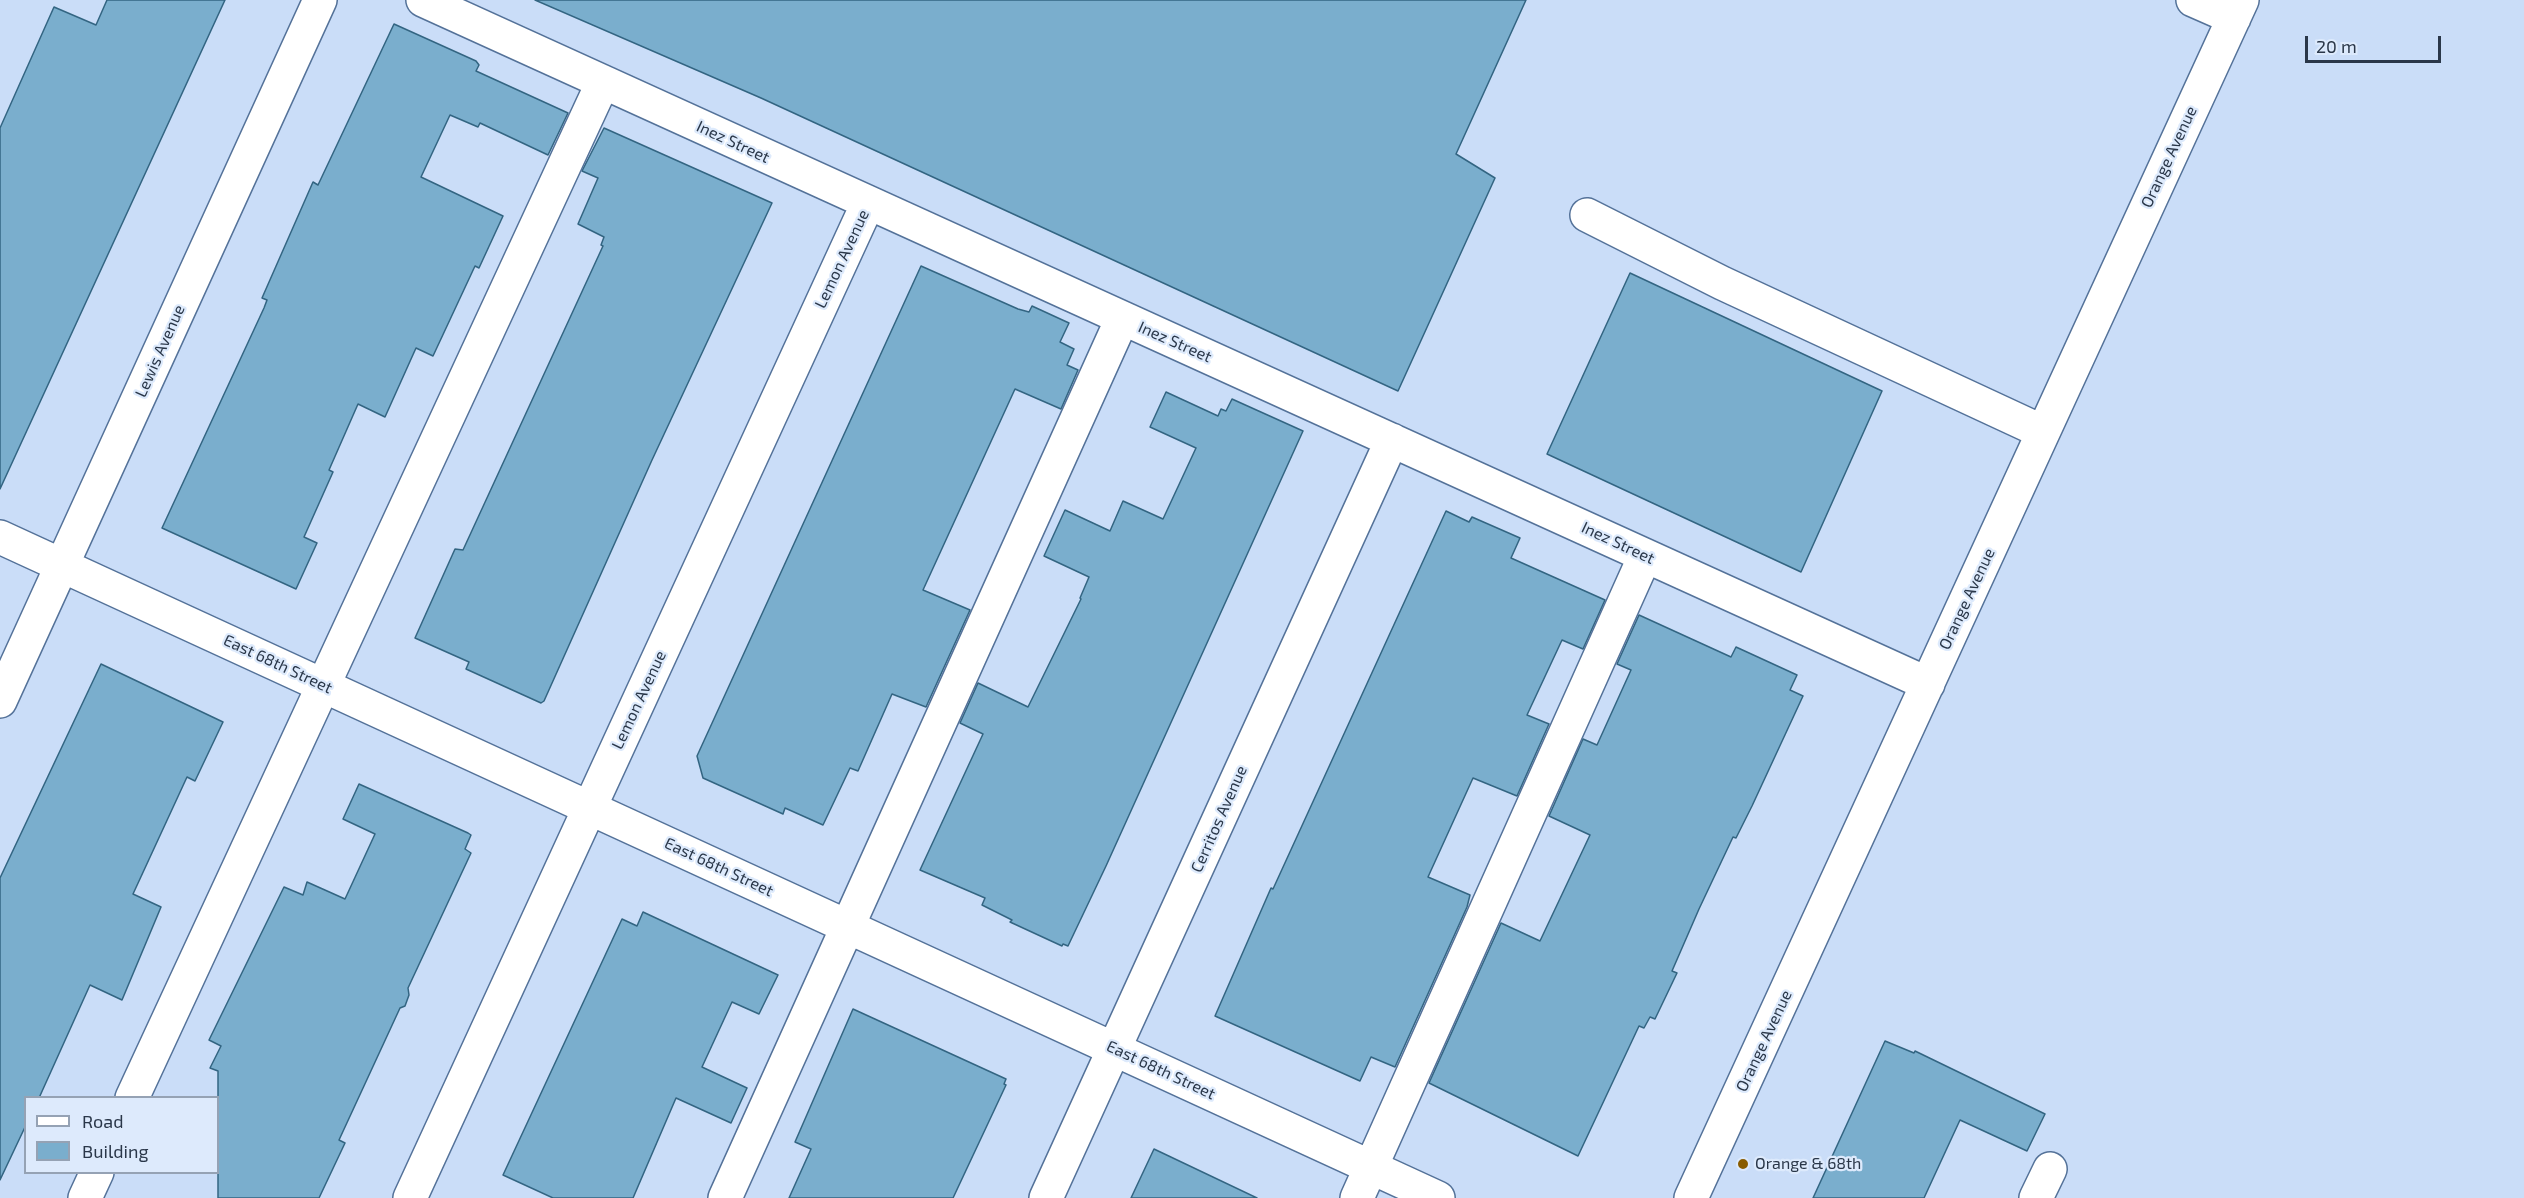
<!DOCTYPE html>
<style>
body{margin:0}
#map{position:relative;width:2524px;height:1198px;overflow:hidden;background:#caddf8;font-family:"Exo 2",sans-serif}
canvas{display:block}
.legend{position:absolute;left:24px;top:1096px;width:195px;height:78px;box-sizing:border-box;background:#ddeafc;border:2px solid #95a2b4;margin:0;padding:8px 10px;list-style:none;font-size:18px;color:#2a3749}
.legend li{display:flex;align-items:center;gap:12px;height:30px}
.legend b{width:30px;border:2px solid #95a2b4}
.scale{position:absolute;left:2305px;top:36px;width:136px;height:27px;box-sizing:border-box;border:3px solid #2a3749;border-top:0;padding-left:8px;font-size:18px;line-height:21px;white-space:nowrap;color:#2a3749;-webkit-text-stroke:4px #ddeafc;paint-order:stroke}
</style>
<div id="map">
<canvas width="2524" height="1198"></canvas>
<ul class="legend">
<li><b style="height:8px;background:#fff"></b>Road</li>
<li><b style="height:16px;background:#7aaecd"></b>Building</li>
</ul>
<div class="scale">20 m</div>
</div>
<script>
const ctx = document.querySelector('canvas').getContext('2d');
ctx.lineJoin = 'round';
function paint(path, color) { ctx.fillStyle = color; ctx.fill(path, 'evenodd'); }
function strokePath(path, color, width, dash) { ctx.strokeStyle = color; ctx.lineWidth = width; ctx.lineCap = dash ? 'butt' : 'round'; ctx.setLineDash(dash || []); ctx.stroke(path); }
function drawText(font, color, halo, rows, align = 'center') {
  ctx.font = font + ' "Exo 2",sans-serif'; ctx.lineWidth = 4.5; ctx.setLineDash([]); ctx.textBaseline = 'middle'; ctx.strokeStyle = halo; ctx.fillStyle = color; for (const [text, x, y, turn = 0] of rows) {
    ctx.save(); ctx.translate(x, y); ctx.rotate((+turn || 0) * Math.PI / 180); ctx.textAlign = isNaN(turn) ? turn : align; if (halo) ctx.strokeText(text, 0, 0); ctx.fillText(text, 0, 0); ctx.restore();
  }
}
const building = new Path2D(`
 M 107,0 L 225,0 L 0,489 L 0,128 L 54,7 L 96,25 Z
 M 535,0 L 1526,0 L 1456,154 L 1495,178 L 1398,391 L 761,98 Z
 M 394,24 L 476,61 L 479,65 L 476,71 L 568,113 L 548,155 L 480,123 L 478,127 L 450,115 L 421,177 L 503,216 L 479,268 L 475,266 L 433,356 L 416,348 L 385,417 L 358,404 L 329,470 L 333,472 L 304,537 L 317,543 L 296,589 L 162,528 L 264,308 L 267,300 L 262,298 L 313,182 L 318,185 Z
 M 604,128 L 772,203 L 652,460 L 544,701 L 541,703 L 466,669 L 469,662 L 415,638 L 455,549 L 463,550 L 603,246 L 601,245 L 604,237 L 578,224 L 598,178 L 582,171 Z
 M 921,266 L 1018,309 L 1029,312 L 1032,306 L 1069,323 L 1060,342 L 1074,349 L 1067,365 L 1078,370 L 1061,409 L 1015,389 L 923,590 L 970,610 L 926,707 L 892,694 L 858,771 L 850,768 L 823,825 L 785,808 L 783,814 L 703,778 L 697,756 Z
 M 1630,273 L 1882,391 L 1801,572 L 1547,454 Z
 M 1166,392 L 1218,416 L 1221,409 L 1226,411 L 1232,399 L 1303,431 L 1106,866 L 1068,946 L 1063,944 L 1062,946 L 1010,922 L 1012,920 L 982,905 L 985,898 L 920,870 L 983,734 L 960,723 L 978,683 L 1028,707 L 1081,599 L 1080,598 L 1089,577 L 1044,556 L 1065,510 L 1110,531 L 1123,501 L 1163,519 L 1196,448 L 1150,427 Z
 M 1446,511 L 1469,522 L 1472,517 L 1520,538 L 1511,558 L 1605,600 L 1583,649 L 1562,640 L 1527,715 L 1549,724 L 1517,796 L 1473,778 L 1428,877 L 1470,895 L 1467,907 L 1395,1067 L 1371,1057 L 1360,1081 L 1215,1016 L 1271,888 L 1273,889 Z
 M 1639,615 L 1731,657 L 1736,647 L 1797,675 L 1790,690 L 1803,696 L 1752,806 L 1736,838 L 1733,837 L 1699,909 L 1672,971 L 1677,973 L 1655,1019 L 1650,1017 L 1644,1028 L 1639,1026 L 1578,1156 L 1429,1083 L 1501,923 L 1540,941 L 1590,835 L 1549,816 L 1583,739 L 1597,745 L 1631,670 L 1617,664 Z
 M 101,664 L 223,722 L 195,781 L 187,777 L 133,894 L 161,907 L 122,1000 L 90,985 L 39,1098 L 26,1098 L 26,1125 L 0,1180 L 0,878 Z
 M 359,784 L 468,833 L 471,835 L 465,849 L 471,853 L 408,988 L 409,995 L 405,1006 L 400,1008 L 339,1140 L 345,1143 L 319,1198 L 218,1198 L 218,1071 L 210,1068 L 221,1046 L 209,1040 L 284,887 L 303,895 L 307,882 L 345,899 L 375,834 L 343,819 Z
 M 643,912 L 778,975 L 759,1014 L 732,1002 L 702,1067 L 747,1088 L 731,1123 L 676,1098 L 633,1198 L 553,1198 L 503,1175 L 622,919 L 637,926 Z
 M 853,1009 L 1006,1079 L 1004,1084 L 1006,1085 L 953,1198 L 789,1198 L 811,1149 L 795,1142 Z
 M 1885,1041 L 1914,1053 L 1915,1051 L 2045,1114 L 2027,1151 L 1960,1120 L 1924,1198 L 1813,1198 Z
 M 1154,1149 L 1257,1198 L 1131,1198 Z`);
paint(building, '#7aaecd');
strokePath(building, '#336582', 1.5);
const minor = new Path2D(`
 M 423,0 L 1928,684
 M 2193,0 L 2234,18
 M 1587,215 L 1722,283 L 2043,432
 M 0,537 L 1438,1198
 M 0,701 L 320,0
 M 132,1098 L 603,82
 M 85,1198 L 97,1172
 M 410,1198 L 868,203
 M 725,1198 L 1122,319
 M 1046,1198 L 1392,440
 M 1357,1198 L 1645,556
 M 1691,1198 L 2242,0
 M 2036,1198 L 2050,1169`);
strokePath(minor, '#547299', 36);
strokePath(minor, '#fff', 33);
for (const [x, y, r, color] of [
 [1743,1164,6,"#895c00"]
]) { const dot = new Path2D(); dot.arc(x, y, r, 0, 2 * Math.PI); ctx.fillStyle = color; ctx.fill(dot); strokePath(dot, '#ddeafc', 2); }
drawText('16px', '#2a3749', '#ddeafc', [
 ["Inez Street",733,142,25],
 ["Orange Avenue",2169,157,-65],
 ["Lemon Avenue",842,259,-65],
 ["Inez Street",1175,342,24],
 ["Lewis Avenue",160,351,-66],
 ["Inez Street",1618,543,25],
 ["Orange Avenue",1967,599,-65],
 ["East 68th Street",278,664,25],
 ["Lemon Avenue",639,700,-65],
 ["Cerritos Avenue",1219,819,-66],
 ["East 68th Street",719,867,25],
 ["Orange Avenue",1764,1041,-65],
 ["East 68th Street",1161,1070,25]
]);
drawText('16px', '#2a3749', '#ddeafc', [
 ["Orange & 68th",1755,1164]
], 'left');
</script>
